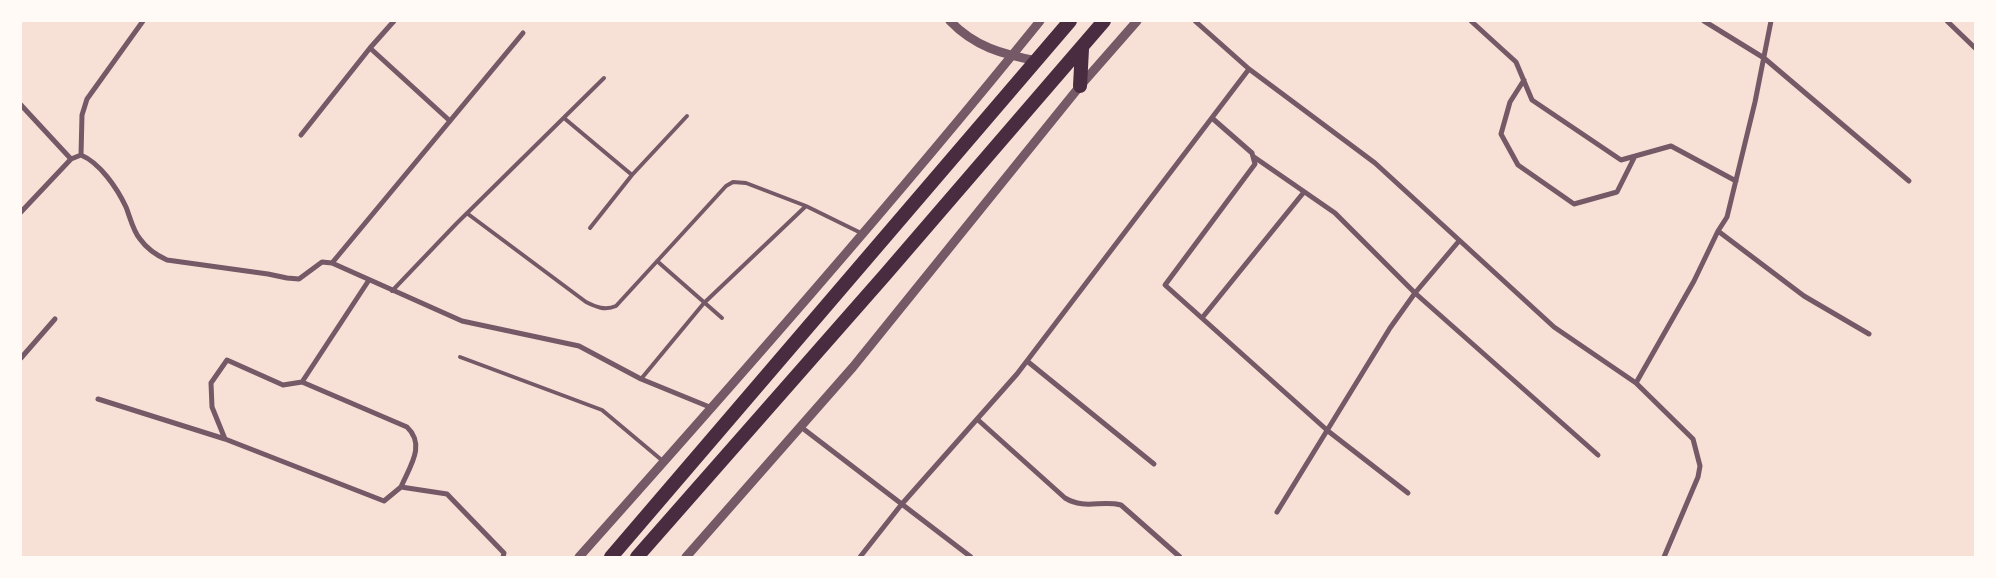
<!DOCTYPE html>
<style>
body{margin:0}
#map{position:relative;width:1996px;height:578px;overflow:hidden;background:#f7e1d7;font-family:Mulish,sans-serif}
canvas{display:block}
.frame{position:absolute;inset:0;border:22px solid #fffaf5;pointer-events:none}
</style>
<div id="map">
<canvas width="1996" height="578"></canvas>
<div class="frame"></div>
</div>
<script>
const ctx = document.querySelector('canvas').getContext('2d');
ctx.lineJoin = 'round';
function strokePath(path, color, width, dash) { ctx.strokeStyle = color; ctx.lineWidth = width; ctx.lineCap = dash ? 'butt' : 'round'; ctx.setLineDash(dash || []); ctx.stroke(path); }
strokePath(new Path2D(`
 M 564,118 L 632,175 L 687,116
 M 468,214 L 586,302 C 596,307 605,311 616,306 L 726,186 L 733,182 L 746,183 L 806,206 L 861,233
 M 590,228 L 632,175
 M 657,261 L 722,318
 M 392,291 L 456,224 L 604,78
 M 460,357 L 602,410 L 664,462
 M 641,379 L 704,303 L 806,206`), '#755966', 4);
strokePath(new Path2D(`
 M 1195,21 L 1249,69 L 1375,163 L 1554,327 L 1636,383 L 1694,281 L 1718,231 L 1727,217 L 1755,102 L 1771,21
 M 1471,21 L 1516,62 L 1532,100 L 1621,160 L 1671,146 L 1736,181
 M 1704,21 L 1764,58 L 1909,181
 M 1947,21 L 1975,48
 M 370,48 L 450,121
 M 1524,80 L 1510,102 L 1501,134 L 1518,165 L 1574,204 L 1617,192 L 1635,156
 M 21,105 L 71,159
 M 1212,118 L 1252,153 L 1255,164 L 1165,285 L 1328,431 L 1408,493
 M 301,135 L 370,48 L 394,21
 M 81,155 L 82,115 L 87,99 L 143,21
 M 1254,157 L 1335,213 L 1415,293 L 1598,455
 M 21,212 L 71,159 L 81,155 C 100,163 117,188 126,207 C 130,217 133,231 140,239 C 147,249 156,255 167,260 L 268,274 L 287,278 L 299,279 L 322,262 L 332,263 L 462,321 L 579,346 L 641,379 L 712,408
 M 1718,231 L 1804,296 L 1869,334
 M 332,263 L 523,33
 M 369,280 L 302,382 L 283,385 L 227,360 L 211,383 L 212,407 L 225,439 L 384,501 L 401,487 L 447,494 L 504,553 L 503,557
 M 1202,318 L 1304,192
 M 21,358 L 55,319
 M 1027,361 L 1154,464
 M 302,382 L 407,427 C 426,445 410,466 401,487
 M 1636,383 L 1693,439 L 1700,466 L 1698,477 L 1664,557
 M 98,399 L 225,439
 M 977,419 L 1065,498 C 1085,510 1100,500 1121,505 L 1180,557
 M 801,427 L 971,557
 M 1277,512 L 1390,328 L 1415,293 L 1459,241
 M 860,557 L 901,505 L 1017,374 L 1249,69`), '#755966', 5);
strokePath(new Path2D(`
 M 950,21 C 975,47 1002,54 1037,61
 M 579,557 C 736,381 892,204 1040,21
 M 686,557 L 853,367 L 1080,86 L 1137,21`), '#755966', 9);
strokePath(new Path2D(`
 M 1080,86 L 1082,49
 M 611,557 L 1070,21
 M 637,557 L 885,275 L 1104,21`), '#4a2c40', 14);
</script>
